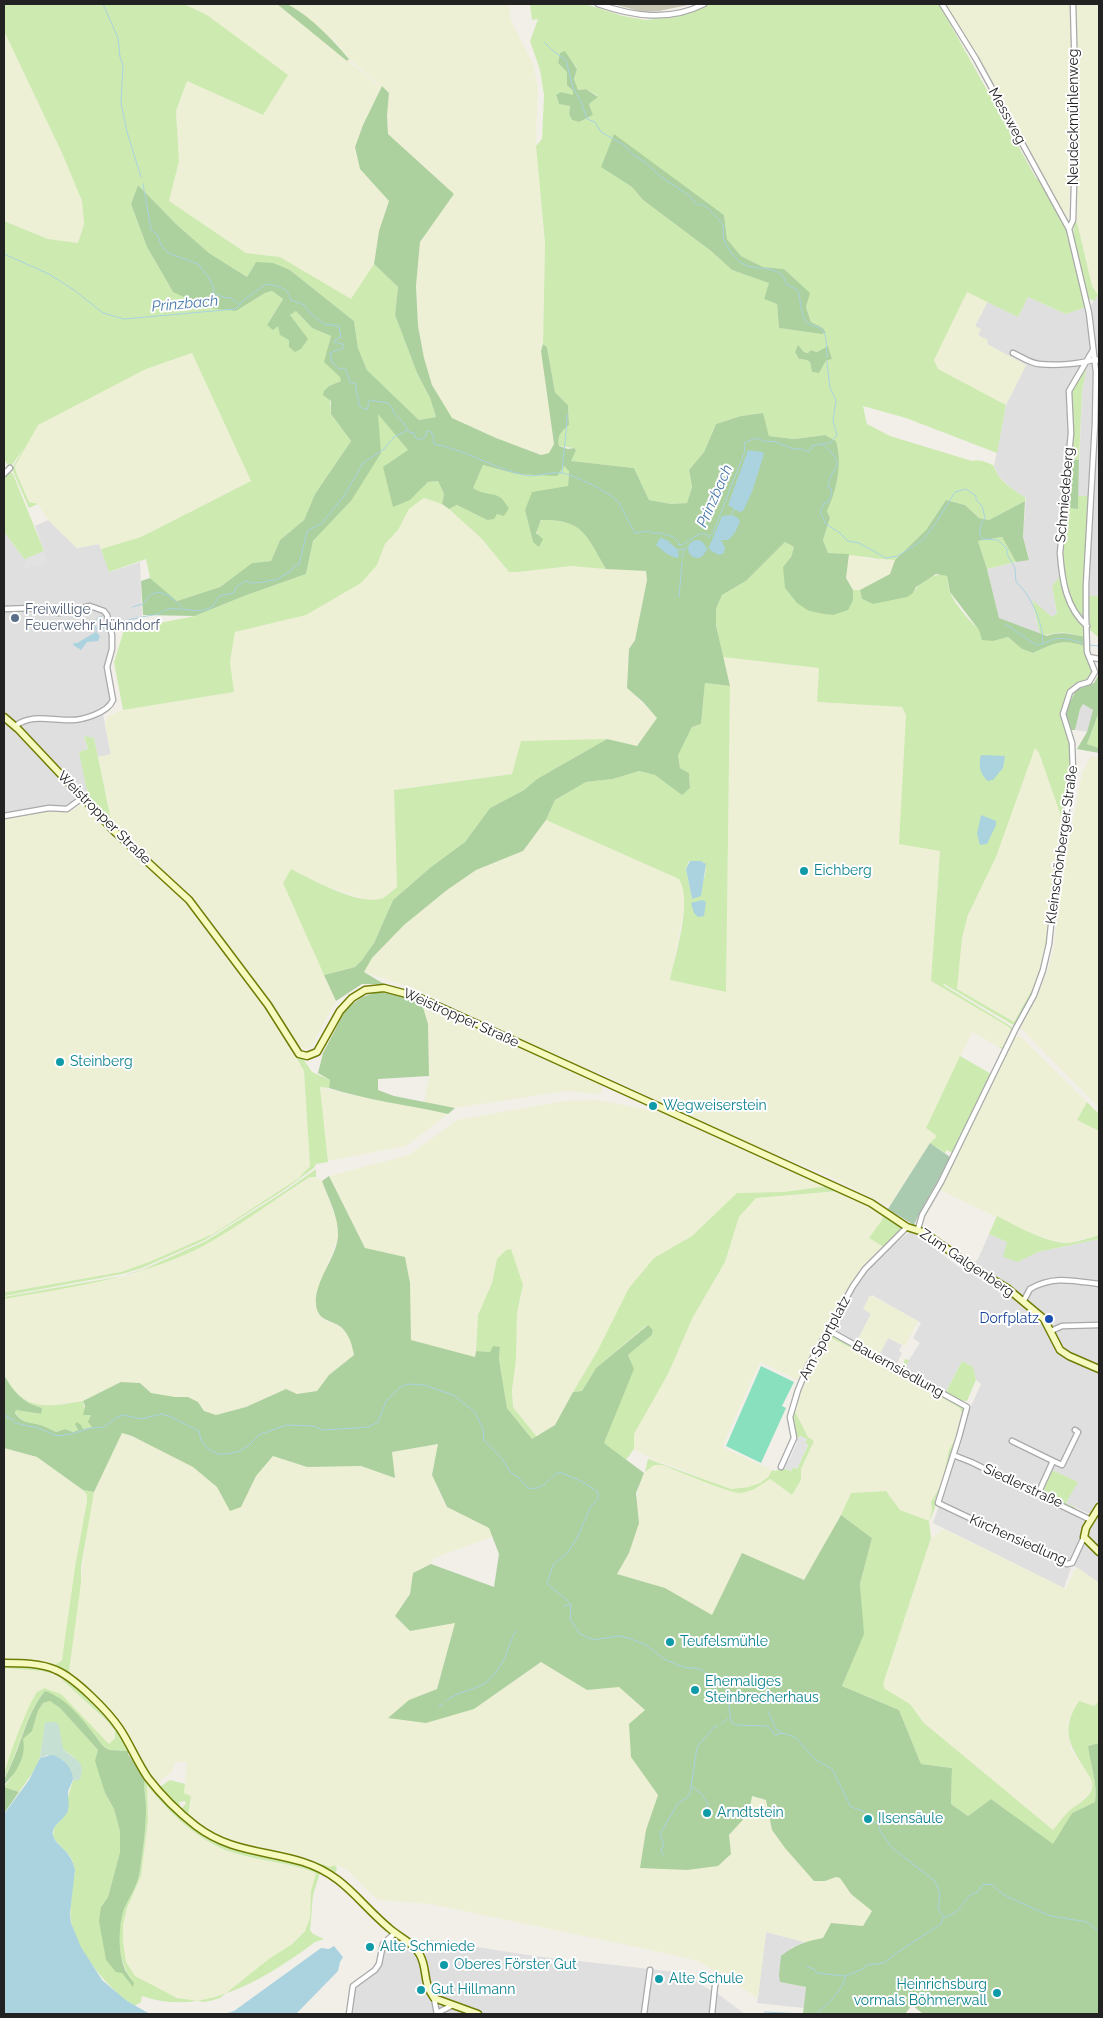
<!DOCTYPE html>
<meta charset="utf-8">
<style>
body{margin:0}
#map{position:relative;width:1103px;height:2018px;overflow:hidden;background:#f2efe9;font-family:Raleway,sans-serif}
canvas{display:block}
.frame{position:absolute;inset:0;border:5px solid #222;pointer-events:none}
</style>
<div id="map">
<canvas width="1103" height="2018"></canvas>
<div class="frame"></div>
</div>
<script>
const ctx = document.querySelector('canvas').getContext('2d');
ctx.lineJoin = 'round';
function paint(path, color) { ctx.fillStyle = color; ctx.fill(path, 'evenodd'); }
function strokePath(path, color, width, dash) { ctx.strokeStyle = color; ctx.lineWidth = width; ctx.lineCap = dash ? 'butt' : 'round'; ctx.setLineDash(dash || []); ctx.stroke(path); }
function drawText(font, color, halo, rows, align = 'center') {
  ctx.font = font + ' Raleway,sans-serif'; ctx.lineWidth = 4; ctx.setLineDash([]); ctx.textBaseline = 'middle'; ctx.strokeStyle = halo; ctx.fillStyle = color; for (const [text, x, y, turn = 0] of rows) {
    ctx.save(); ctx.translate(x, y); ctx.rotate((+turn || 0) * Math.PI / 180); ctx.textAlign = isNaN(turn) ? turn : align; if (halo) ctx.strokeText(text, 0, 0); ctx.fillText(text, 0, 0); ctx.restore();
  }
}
paint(new Path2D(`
 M 1098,295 L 1099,596 L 1088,597 L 1090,630 L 1085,631 L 1089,496 L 1078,496 L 1082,392 L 1087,366 L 1072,435 L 1061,554 L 1064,572 L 1052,586 L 1057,614 L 1053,618 L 1032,601 L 1040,634 L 999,619 L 987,569 L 1029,559 L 1023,537 L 1026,498 L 1012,489 L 998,475 L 994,466 L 1006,405 L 1026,365 L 986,344 L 978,335 L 975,326 L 988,301 L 1018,317 L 1028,297 L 1066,314 L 1091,305 Z
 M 48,520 L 77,548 L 99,544 L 110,572 L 140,562 L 142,618 L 109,627 L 111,643 L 106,668 L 111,698 L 110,703 L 102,709 L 111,755 L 98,757 L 94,738 L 84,737 L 88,750 L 90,805 L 75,802 L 66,807 L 4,814 L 4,532 L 25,560 L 44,551 L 35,526 Z
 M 1083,704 L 1094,710 L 1087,732 L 1075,730 L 1080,709 Z
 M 911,1231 L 967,1273 L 979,1257 L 989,1234 L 1007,1242 L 1018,1262 L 1038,1252 L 1099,1239 L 1099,1503 L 1092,1515 L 1066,1503 L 1077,1482 L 1052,1470 L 1048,1468 L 1038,1490 L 973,1459 L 972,1461 L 956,1454 L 968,1413 L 981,1384 L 976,1380 L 973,1367 L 962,1361 L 946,1392 L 903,1369 L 920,1343 L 913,1338 L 921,1323 L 872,1295 L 871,1314 L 856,1343 L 833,1329 L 845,1300 L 869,1268 L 888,1249 Z
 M 888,1338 L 902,1345 L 899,1351 L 902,1353 L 896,1365 L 879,1355 Z
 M 955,1457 L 970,1463 L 1081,1516 L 1088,1522 L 1071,1562 L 1068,1563 L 940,1502 Z
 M 939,1506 L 1071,1568 L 1064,1588 L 933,1523 Z
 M 1097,1513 L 1099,1515 L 1099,1549 L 1087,1535 L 1088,1529 Z
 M 1084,1542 L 1099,1555 L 1099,1583 L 1073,1565 Z
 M 766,1932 L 805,1942 L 791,1948 L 780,1982 L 806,1987 L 804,2008 L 757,2003 Z
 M 395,1933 L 417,1950 L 434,1998 L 436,1995 L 427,1976 L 425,1959 L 426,1939 L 534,1956 L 677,1972 L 692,1978 L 710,1990 L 714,1991 L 745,2014 L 349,2014 L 353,1986 L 375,1970 L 383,1944 Z`), '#e0dfdf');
paint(new Path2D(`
 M 613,4 L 693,4 L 659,11 L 643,12 Z`), '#c7c7b4');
paint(new Path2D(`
 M 184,4 L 277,4 L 381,87 L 363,125 L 355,147 L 360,169 L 389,201 L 379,231 L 374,264 L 351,300 L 280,257 L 246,253 L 169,201 L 179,161 L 176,111 L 187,81 L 263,115 L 207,15 Z
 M 287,4 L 509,4 L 511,20 L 533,64 L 538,87 L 536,146 L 545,243 L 543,344 L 541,351 L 554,444 L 549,453 L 541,455 L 496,438 L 452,418 L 444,406 L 432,385 L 424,358 L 418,326 L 416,286 L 420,242 L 454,194 L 388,134 L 387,116 L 389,93 L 349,59 L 336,43 L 317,26 Z
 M 945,4 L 1071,4 L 1072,150 L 1068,222 L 1063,216 L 1016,131 L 976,54 Z
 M 1076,4 L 1099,4 L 1099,295 L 1092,286 L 1077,222 L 1077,124 L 1079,119 L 1078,114 Z
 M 4,31 L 62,153 L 82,201 L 84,224 L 78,243 L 48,239 L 4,221 Z
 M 967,291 L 988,301 L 975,326 L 981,329 L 978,335 L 988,340 L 987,344 L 1026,365 L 1006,405 L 938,369 L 934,360 Z
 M 192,353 L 251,481 L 141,537 L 101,549 L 99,544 L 77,548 L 48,520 L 38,504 L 29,502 L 16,472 L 15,466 L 33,431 L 38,424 L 123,380 L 146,369 Z
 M 424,498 L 442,504 L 449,509 L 482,539 L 509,572 L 518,572 L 571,566 L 646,571 L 647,580 L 635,640 L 629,649 L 627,688 L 658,718 L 637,746 L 607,739 L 512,774 L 394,790 L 397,887 L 384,898 L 368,900 L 328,887 L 291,869 L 283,883 L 336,1001 L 310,1048 L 305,1049 L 296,1044 L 286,1025 L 270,1001 L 236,958 L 216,927 L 199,905 L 179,884 L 112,825 L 98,757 L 111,754 L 105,724 L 108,716 L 123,710 L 234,692 L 230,662 L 235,632 L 306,615 L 377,565 L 385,544 L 398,530 L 409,509 Z
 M 849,554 L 869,559 L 895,560 L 890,574 L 860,590 L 853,590 L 846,578 Z
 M 723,657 L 819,668 L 818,702 L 902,707 L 906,715 L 940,851 L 931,981 L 1009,1027 L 1011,1030 L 1003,1047 L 999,1047 L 972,1032 L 926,1128 L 937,1136 L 930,1143 L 891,1204 L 886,1205 L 829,1176 L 729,1135 L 600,1073 L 568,1062 L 420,991 L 364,972 L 372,958 L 404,925 L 447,890 L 476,870 L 523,851 L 546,820 L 679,879 L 684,886 L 685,904 L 670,980 L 726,992 L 730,686 Z
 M 1035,747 L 1039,753 L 1063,822 L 1043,959 L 1034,986 L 1014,1022 L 957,989 L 958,965 L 962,938 L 968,915 L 996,857 Z
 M 1091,756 L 1099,757 L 1099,1108 L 1020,1027 L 1037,997 L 1048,969 L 1054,947 L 1060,886 L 1082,774 Z
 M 82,804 L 136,857 L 170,885 L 187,902 L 261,1002 L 284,1036 L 304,1071 L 310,1166 L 299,1178 L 213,1234 L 149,1262 L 121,1272 L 4,1292 L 4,819 L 42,812 L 69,812 Z
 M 422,1004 L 603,1084 L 601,1094 L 566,1091 L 455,1108 L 424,1103 L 429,1076 L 428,1024 Z
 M 1015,1036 L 1021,1037 L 1087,1102 L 1077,1120 L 1099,1131 L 1099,1235 L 1068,1243 L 1052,1240 L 1028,1232 L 940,1190 Z
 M 320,1087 L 346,1094 L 407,1104 L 448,1114 L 406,1146 L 328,1161 Z
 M 597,1100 L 665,1113 L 827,1186 L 784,1192 L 737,1193 L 692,1236 L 654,1258 L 573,1392 L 555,1425 L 537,1437 L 513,1407 L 512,1390 L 516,1360 L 517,1313 L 523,1286 L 497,1259 L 492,1283 L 478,1315 L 475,1358 L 411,1340 L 410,1283 L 365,1248 L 329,1176 L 409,1155 L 457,1120 L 564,1101 Z
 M 311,1177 L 316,1177 L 322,1181 L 338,1224 L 338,1238 L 317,1291 L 324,1320 L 341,1327 L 352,1341 L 354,1355 L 329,1375 L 317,1391 L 297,1394 L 286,1389 L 246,1407 L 216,1415 L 204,1411 L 198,1402 L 188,1397 L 175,1398 L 151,1393 L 140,1383 L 101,1393 L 83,1401 L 42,1407 L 33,1404 L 22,1398 L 11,1386 L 4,1373 L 4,1299 L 132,1275 L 189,1252 L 217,1238 Z
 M 838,1191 L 881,1212 L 883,1215 L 882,1220 L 869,1238 L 883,1247 L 857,1274 L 797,1380 L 760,1362 L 722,1447 L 772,1470 L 768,1477 L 754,1486 L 731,1489 L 667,1464 L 657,1462 L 634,1449 L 633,1434 L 668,1374 L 693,1317 L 725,1262 L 739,1217 L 756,1198 Z
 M 870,1295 L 918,1321 L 905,1346 L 888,1338 L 879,1355 L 856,1343 L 871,1314 L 863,1309 Z
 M 831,1338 L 894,1369 L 957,1405 L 962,1410 L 964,1416 L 957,1436 L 949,1450 L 942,1483 L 931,1502 L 932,1511 L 929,1522 L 900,1510 L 886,1491 L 851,1493 L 841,1515 L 804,1580 L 712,1616 L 665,1588 L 617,1574 L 629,1553 L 639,1483 L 647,1469 L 654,1465 L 662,1465 L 670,1468 L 737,1493 L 755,1488 L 770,1479 L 792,1495 L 801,1480 L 801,1469 L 814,1441 L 808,1437 L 798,1420 L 794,1410 L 796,1399 L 822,1345 L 827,1339 Z
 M 122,1433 L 148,1443 L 193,1467 L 241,1507 L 256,1476 L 273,1456 L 307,1467 L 361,1466 L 395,1478 L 392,1452 L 438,1444 L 432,1475 L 446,1507 L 489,1528 L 492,1537 L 432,1559 L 431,1564 L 413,1573 L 410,1594 L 395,1616 L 410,1631 L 455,1623 L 437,1689 L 409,1700 L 474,1709 L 541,1662 L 587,1690 L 619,1686 L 645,1710 L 631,1757 L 658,1795 L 646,1830 L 731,1854 L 729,1835 L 748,1813 L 751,1796 L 766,1800 L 772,1830 L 804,1870 L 825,1881 L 836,1877 L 840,1878 L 851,1894 L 873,1911 L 863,1926 L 831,1923 L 823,1938 L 805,1942 L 766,1932 L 758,1998 L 698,1961 L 646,1949 L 430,1904 L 378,1900 L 346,1869 L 334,1865 L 330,1867 L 304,1857 L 244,1846 L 221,1839 L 201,1826 L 188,1816 L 191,1796 L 184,1793 L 187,1762 L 175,1762 L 172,1772 L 157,1784 L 136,1753 L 69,1671 L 91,1501 L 96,1487 Z
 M 4,1448 L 37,1457 L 63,1475 L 83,1490 L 87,1495 L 87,1501 L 75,1567 L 63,1656 L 60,1662 L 55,1665 L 4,1660 Z
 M 944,1529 L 1066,1589 L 1074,1571 L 1078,1568 L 1099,1583 L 1099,1701 L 1094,1706 L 1089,1705 L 1068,1720 L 1068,1734 L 1071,1749 L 1092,1780 L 1092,1788 L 1088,1796 L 1068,1812 L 1053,1830 L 924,1723 L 910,1704 L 885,1690 L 883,1684 L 931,1538 Z
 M 4,1668 L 42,1671 L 57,1675 L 64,1679 L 112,1727 L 115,1734 L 112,1742 L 109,1745 L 61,1694 L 44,1688 L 36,1693 L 4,1771 Z
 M 147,1784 L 160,1801 L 197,1833 L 221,1848 L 242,1856 L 299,1867 L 317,1873 L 311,1891 L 310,1918 L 305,1931 L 291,1945 L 270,1958 L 220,1998 L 213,2001 L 190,2001 L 166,1994 L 135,1976 L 126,1962 L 123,1941 L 123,1925 L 127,1908 L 141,1876 L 148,1820 Z`), '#eef0d5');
paint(new Path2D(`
 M 4,4 L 184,4 L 207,15 L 288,75 L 263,115 L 187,81 L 176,111 L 179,161 L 169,201 L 246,253 L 280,257 L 351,299 L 374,264 L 398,287 L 395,315 L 417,373 L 430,398 L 436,417 L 419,420 L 367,370 L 358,348 L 354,321 L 290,270 L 256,262 L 247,277 L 209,253 L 176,224 L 138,185 L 131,204 L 147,247 L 173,292 L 236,311 L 265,293 L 272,291 L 283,299 L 267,325 L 278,326 L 290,340 L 289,347 L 295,351 L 301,349 L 290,314 L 296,311 L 312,328 L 331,336 L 328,348 L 341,377 L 341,381 L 329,386 L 331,414 L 351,441 L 315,494 L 304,520 L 280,540 L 271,561 L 252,563 L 220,587 L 177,601 L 150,578 L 146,559 L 109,572 L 101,549 L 141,537 L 251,481 L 192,353 L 146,369 L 38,425 L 15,466 L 16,472 L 29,502 L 38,504 L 29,508 L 12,469 L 24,447 L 13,464 L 9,467 L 4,459 L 4,221 L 48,239 L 78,243 L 84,224 L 82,201 L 62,153 L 4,31 Z
 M 530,4 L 585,4 L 623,16 L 646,20 L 674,17 L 708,4 L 939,4 L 1036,178 L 1040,180 L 1069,231 L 1086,307 L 1066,314 L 1028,297 L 1018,317 L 967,292 L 934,360 L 938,369 L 1006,405 L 997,453 L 906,418 L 863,406 L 867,424 L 890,436 L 972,461 C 980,459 987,462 994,466 C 998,481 1014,490 1026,498 L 1025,501 L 989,520 L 979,518 L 965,505 L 946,500 L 926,530 L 895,560 C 871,559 851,554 828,553 L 823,540 L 830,518 L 827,511 C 837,490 843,463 836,441 L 825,435 L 794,439 L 769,436 L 762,413 L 741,416 L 716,424 L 704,452 L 689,470 L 692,487 L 687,503 L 671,504 L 649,500 L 634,468 L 570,461 L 576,450 L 574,448 L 559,446 C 557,436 560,431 569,425 L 568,405 L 555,392 L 547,347 L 543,344 L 545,243 L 536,146 L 542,139 L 544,95 L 540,70 L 530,41 L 538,19 L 532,20 ZM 565,52 L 577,68 L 574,79 L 578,90 L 586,89 L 598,96 L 589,104 L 593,115 L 579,122 L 572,120 L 569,114 L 570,105 L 559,104 L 556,96 L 561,92 L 573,96 L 573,91 L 567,85 L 567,72 L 558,63 L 560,53 ZM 614,135 L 724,215 L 727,239 L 741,256 L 763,267 L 784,269 L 809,293 L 806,307 L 811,322 L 823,328 L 826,333 L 821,334 L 779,328 L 777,304 L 764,299 L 770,283 L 732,270 L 711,251 L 643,200 L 632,187 L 602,167 ZM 798,346 L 804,352 L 809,353 L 811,350 L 817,352 L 828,346 L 832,359 L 826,361 L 819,373 L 812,372 L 810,362 L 807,360 L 799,359 L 795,352 Z
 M 1074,222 L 1077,222 L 1092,286 L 1098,295 L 1094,301 L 1088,298 C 1083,279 1071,240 1074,222 Z
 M 1087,364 L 1082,392 L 1079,460 L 1070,459 L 1070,395 Z
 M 378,413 L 408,450 L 409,500 L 428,482 L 438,481 L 444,494 L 442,504 L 424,498 L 409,509 L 398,530 L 385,544 L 377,565 L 361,583 L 306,615 L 235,632 L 230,662 L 234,692 L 123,710 L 114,662 L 124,630 L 195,616 L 244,596 L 306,574 L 313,541 L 351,501 Z
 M 483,465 L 516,474 L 564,466 L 569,470 L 568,486 L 525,510 L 533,542 L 538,535 L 536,529 L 542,520 C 584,519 586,536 606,569 L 571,566 L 518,572 L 509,572 L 482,539 L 449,509 L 457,505 L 487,520 L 497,514 L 504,502 C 497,492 489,498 480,493 C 477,492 475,489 472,488 Z
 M 9,471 L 13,474 L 44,551 L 25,560 L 4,532 L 4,475 Z
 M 1078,496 L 1090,496 L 1085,637 C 1076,635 1065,631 1056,633 C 1049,634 1047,636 1040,634 L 1032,600 L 1052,617 L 1057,614 L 1052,586 L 1064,572 L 1061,554 L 1066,508 L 1077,509 Z
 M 1002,537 L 1016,562 L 987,569 L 978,541 Z
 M 785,542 L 794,547 L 791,557 L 783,567 L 809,611 L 833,615 L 853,600 L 853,590 L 860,590 L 862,599 L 873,604 L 913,593 C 919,582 935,571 947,576 C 948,581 948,587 950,592 C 957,609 978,630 993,641 L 1008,637 L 1022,649 L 1033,653 C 1053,644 1062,638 1084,646 C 1085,658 1095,666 1090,678 L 1074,684 L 1066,694 L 1061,712 L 1069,736 L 1072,763 L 1045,960 L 1033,994 L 1015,1026 L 944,984 L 943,985 L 1012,1027 L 1012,1031 L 1003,1049 L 999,1047 L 1003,1047 L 1011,1030 L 1009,1027 L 931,981 L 940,851 L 899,844 L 906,715 L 902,707 L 817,702 L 819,668 L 723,657 L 716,624 L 716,609 L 722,595 L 746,581 ZM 1035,748 L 1039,753 L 1063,822 L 1043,959 L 1034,986 L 1014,1022 L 957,989 L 962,938 L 968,915 L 996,857 Z
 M 1088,596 L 1099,596 L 1099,638 L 1090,630 Z
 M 705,683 L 730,686 L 726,992 L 670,980 C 675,955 693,901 679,879 L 546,820 L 555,800 L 586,782 L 613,779 L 639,771 L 655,775 L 682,794 L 690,788 L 689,773 L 680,768 L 678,754 L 692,727 L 701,724 ZM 689,861 L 704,862 C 710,875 698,888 692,899 L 686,869 Z
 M 1099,712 L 1099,748 L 1087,744 Z
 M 84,736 L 94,738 L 112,825 L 90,805 L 79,752 L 88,749 Z
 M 607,739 L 537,779 L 524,790 L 490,808 L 465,842 L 431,867 L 393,900 L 374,943 L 362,960 L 355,967 L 324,975 L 283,883 L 291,869 C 311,879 364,909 385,897 C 389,894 393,890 397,887 L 394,790 L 512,774 L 521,741 Z
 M 83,804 L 183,895 L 267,1007 L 295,1054 L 304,1060 L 312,1072 L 330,1080 L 329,1088 L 320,1087 L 328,1162 L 316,1164 L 314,1168 L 284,1190 L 205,1240 L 142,1268 L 122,1274 L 4,1296 L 4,1292 L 7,1292 L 121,1272 L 149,1262 L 213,1234 L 299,1178 L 310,1166 L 304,1071 L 284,1036 L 261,1002 L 187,902 L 170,885 L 136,857 Z
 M 960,1056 L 991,1074 L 955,1150 L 952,1153 L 947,1150 L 945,1153 L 930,1143 L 937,1136 L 926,1128 Z
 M 1087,1102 L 1099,1114 L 1099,1131 L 1077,1120 Z
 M 316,1169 L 316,1177 L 310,1177 C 275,1199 241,1225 205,1245 C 142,1278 72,1287 4,1299 L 4,1297 L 122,1276 L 144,1269 L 206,1241 L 285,1191 Z
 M 828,1186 C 847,1188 889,1213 903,1227 L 902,1230 L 888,1245 L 884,1244 L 885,1248 L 869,1238 L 882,1220 L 883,1215 L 864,1202 L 838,1191 L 756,1198 L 739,1217 L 725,1262 L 693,1317 L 668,1374 L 634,1434 L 634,1449 L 626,1460 L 604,1443 L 633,1369 L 628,1355 L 652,1335 L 653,1330 L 647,1325 L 596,1368 L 582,1391 L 573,1392 L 598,1350 L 629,1288 L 654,1258 L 692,1236 L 737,1193 L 784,1192 Z
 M 997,1216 C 1017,1226 1046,1243 1068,1243 C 1078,1242 1089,1238 1099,1235 L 1099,1239 L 1038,1252 L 1018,1262 L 1003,1257 L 1007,1242 L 989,1234 Z
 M 511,1249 L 523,1285 L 517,1313 L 516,1360 L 512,1390 L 513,1407 L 537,1437 L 532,1439 L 507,1408 L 499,1359 L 500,1347 L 490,1352 L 476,1351 L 478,1315 L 492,1283 L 497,1259 L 506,1250 Z
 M 830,1334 L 959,1403 L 965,1412 L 943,1484 L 935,1500 L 935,1508 L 929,1522 L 931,1538 L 883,1684 L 885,1689 L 910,1704 L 924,1723 L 1053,1830 C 1058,1824 1062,1818 1068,1812 C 1075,1805 1090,1799 1092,1788 C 1094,1782 1089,1776 1086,1771 C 1069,1744 1060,1730 1079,1701 L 1094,1706 L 1099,1701 L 1099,1743 L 1088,1746 C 1090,1765 1098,1783 1095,1802 L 1072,1813 L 1053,1845 L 991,1799 L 968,1816 L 951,1804 L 952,1768 L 921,1764 L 899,1710 L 842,1686 L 863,1634 L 860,1584 L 872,1538 L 841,1515 L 851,1493 L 886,1491 L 900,1510 L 929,1521 L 932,1511 L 931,1502 L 942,1483 L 949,1450 L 957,1436 L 963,1416 L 960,1408 L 894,1369 L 831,1338 L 827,1339 L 822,1345 L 803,1383 L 794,1410 L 808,1437 L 814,1441 L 801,1469 L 801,1480 L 792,1495 L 770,1479 C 761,1485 751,1492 741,1493 C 730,1494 677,1470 662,1465 L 654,1465 L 645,1472 L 648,1459 L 731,1489 L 749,1487 L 760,1483 L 768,1477 L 772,1470 L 775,1471 L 783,1468 L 791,1471 L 793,1467 L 797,1469 L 808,1445 L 805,1443 L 807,1439 L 800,1436 L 799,1438 L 796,1436 C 794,1430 791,1423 791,1417 C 791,1392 814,1358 826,1337 Z
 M 905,1359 L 909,1360 L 904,1369 L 946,1392 L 962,1361 L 973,1367 L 976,1380 L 967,1401 C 956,1402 914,1375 902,1369 Z
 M 4,1373 C 23,1413 47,1407 83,1401 L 85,1414 L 92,1415 L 92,1427 L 83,1429 L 76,1427 L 78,1430 L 73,1432 L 65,1429 L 56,1432 C 50,1429 43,1425 36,1424 C 26,1422 22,1422 15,1412 L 16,1410 L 40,1414 L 42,1408 C 24,1403 10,1391 4,1373 Z
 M 1052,1470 L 1078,1482 L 1066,1503 L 1075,1507 L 1075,1509 L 1063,1504 L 1063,1502 L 1042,1494 Z
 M 83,1490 L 94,1492 L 81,1567 L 81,1583 L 69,1671 L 114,1724 L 130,1751 L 109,1750 L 104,1747 L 88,1727 L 45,1691 C 24,1715 20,1750 4,1778 C 4,1767 30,1700 37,1692 C 39,1691 43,1689 44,1688 L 61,1694 L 109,1744 L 115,1738 L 115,1731 L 106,1720 L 57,1675 L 42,1671 L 4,1668 L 4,1664 C 10,1663 17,1661 24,1661 C 35,1662 53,1670 62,1660 L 75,1567 L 87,1501 L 87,1495 Z
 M 50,1701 L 60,1708 L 98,1750 L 105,1793 L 114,1809 L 120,1830 L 120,1852 L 115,1871 L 108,1897 L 101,1907 L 122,1973 L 132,1980 C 118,1962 116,1931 124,1909 C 130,1896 138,1885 140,1870 C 143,1850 146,1829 146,1808 C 146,1797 143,1789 145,1778 L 217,1842 L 233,1848 L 300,1862 L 318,1869 L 320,1873 L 313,1895 L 310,1930 L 313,1934 L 324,1939 L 315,1942 C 267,1978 203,2018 142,1996 L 141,2002 L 134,2006 C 110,1991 74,1949 71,1920 C 69,1904 73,1886 75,1870 C 72,1852 62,1850 53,1837 L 54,1827 L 61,1820 L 73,1780 L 75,1781 L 75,1758 L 63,1749 L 50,1723 L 45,1723 L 40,1758 L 36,1768 L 19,1792 L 4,1787 L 11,1778 L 23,1739 L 32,1730 L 38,1711 L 43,1703 ZM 147,1785 C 171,1815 203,1846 241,1855 C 266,1862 292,1863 316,1873 L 311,1891 L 310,1918 L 305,1931 L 291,1945 L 270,1958 L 220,1998 L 205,2002 L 177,1998 L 135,1976 L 126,1962 L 123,1941 L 123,1925 L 127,1908 L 141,1876 L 148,1820 Z
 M 170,1780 L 185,1784 L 184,1793 L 191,1796 L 188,1816 C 202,1827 217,1839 235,1844 C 266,1854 299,1854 330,1867 L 334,1865 L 337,1868 L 336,1872 L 333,1873 L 303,1861 L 234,1846 L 211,1834 L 180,1811 L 186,1803 L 185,1801 L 179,1802 L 180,1805 L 176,1807 L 158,1788 Z`), '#cdebb0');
paint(new Path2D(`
 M 277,4 C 281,4 286,3 289,5 C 311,17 333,40 349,59 L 347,61 Z
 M 565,51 L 577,69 L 574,79 L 578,90 L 586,89 L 598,97 L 589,104 L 593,115 L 579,122 L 572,120 L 569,114 L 570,106 L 559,104 L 556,95 L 561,92 L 573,95 L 573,91 L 567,85 L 567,72 L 558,63 L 560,53 Z
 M 382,86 L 389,93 L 387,116 L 388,134 L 454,194 L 420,242 L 416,286 L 418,326 L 424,358 L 432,385 L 452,418 L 496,438 L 541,455 L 549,453 L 554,444 L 541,351 L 543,344 L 547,347 L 555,392 L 568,405 L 569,425 C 561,431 557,436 559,446 L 568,449 L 574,448 L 576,450 L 571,461 L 634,468 L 649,500 L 671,504 L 687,503 L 692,487 L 689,470 L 704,452 L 716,424 L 741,416 L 763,413 L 769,436 L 794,439 L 825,435 L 836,441 C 843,463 837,490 827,511 L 830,518 L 823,540 L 828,553 L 849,554 L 846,578 L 853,590 L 853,600 L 848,610 L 833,615 L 824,614 L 809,611 L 797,603 L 785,588 L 783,567 L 791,557 L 794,547 L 785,542 L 746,581 L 722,595 L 716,609 L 716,625 L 730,686 L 705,683 L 701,724 L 692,727 L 678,755 L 680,768 L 689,773 L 690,788 L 682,795 L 655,775 L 639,771 L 613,779 L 586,782 L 555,800 L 546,820 L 523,851 L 476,870 L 447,890 L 404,925 L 372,958 L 364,972 L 384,984 L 362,984 L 336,1001 L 324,975 L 355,967 L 362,960 L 374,943 L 393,900 L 431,867 L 465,842 L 490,808 L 524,790 L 537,779 L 607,739 L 637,746 L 657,718 L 643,702 L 627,688 L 629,649 L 635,640 L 647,580 L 646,571 L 606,569 C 586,536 584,519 541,520 L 536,533 L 543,539 L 539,547 L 533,542 L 525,510 L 532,492 L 568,486 L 569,471 L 564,466 L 557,476 L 516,474 L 483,465 L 473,488 C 484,496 494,492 501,498 C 504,500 506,505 509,508 L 504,516 L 497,514 L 494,519 L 487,520 L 457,505 L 449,509 L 442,504 L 444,494 L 438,481 L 428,482 L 410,500 L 393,507 L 383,467 L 408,450 L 378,414 L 381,453 L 351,501 L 313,541 L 306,574 L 244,596 L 195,616 L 143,615 L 141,581 L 150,578 L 177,601 L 220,587 L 252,563 L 271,561 L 280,540 L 304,520 L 315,494 L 351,441 L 331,414 L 331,401 L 323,395 L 324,391 L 329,386 L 341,381 L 340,377 L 324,362 L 331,336 L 312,328 L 296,311 L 290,315 L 308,339 L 301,349 L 295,352 L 289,347 L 289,340 L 280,335 L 278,326 L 273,330 L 267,325 L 283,299 L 272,291 L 265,293 L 236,311 L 208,308 L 173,292 L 147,247 L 131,204 L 138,185 L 176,224 L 209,253 L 247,277 L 256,262 L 273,263 L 290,270 L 354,321 L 358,348 L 367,370 L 419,420 L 436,417 L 430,398 L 417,373 L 395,315 L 398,287 L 374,264 L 379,231 L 389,201 L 360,169 L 355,147 L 363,125 Z
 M 614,134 L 724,215 L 727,239 L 741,256 L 763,267 L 784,269 L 810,293 L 806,307 L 811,322 L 823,328 L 826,333 L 821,334 L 779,328 L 777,304 L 764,299 L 769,283 L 732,270 L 711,251 L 643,200 L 632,187 L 601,167 Z
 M 798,345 L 804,352 L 808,353 L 811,350 L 817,352 L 828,346 L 832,359 L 826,361 L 819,373 L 812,372 L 810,362 L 807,360 L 799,359 L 795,352 Z
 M 1070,459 L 1079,460 L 1078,509 L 1066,508 Z
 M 946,500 L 965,505 L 979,518 L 989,520 L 1025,501 L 1023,537 L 1029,560 L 1016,562 L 1002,537 L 978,541 L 987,569 L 999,618 L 1047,636 C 1060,631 1071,634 1085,637 L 1084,646 C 1062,638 1053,644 1033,653 L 1022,649 L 1008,637 L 993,641 L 982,640 L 979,630 L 950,592 L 947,576 L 936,574 L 916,587 L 913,593 L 907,597 L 873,604 L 862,599 L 860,590 L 890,574 L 895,560 L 926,530 Z
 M 1099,674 L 1099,712 L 1087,744 L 1099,748 L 1099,753 L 1077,749 L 1087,732 L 1093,710 L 1083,704 L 1080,709 L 1075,730 L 1070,730 L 1065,712 L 1076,690 L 1094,683 Z
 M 378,992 L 397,994 L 422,1004 L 428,1024 L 429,1076 L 378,1079 L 378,1090 L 394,1096 L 455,1108 L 448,1114 C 409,1105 366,1100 329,1088 L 330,1080 L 318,1073 L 323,1053 L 346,1009 L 362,997 Z
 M 329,1176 L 365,1248 L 405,1257 L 410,1283 L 411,1340 L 475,1357 L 476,1351 L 490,1352 L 493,1346 L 500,1347 L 499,1359 L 507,1408 L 532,1439 L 555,1425 L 573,1392 L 582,1391 L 596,1368 L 648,1325 L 653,1330 L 652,1335 L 628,1355 L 634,1369 L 604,1443 L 644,1473 L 636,1493 L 639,1523 L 629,1553 L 617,1574 L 665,1588 L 712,1615 L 742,1553 L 804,1580 L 841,1515 L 872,1538 L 860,1584 L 864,1634 L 842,1686 L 899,1710 L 921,1764 L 952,1768 L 951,1804 L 968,1816 L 991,1799 L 1053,1844 L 1072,1813 L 1095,1802 C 1098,1783 1090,1765 1088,1746 L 1099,1743 L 1099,2014 L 923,2014 L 912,2005 L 905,2014 L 803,2014 L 806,1987 L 780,1982 L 779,1975 L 781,1956 C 794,1945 807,1941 823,1938 L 831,1923 L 863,1926 L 872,1911 L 851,1894 L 840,1878 L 836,1877 L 825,1881 L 814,1881 L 785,1848 L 772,1830 L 766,1800 L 752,1796 L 749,1813 L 729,1835 L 731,1854 L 718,1866 L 687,1870 L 640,1868 L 646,1830 L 658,1795 L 631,1757 L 629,1724 L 645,1710 L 619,1687 L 587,1690 L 541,1662 L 474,1709 L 426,1723 L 388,1718 L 409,1700 L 437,1689 L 455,1623 L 410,1631 L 395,1616 L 410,1594 L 413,1573 L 431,1564 L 494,1587 L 499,1554 L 489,1528 L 447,1507 L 432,1475 L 438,1444 L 392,1452 L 395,1478 L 361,1466 L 307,1467 L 273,1456 L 256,1476 L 241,1507 L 230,1511 L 217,1487 L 193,1467 L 132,1436 L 122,1433 L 94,1492 L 83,1490 L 37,1457 L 4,1448 L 4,1375 C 13,1392 23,1403 42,1408 L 41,1414 L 16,1410 L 15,1413 C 22,1422 26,1422 36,1424 C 43,1425 50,1429 56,1432 L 65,1429 L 73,1432 L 78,1430 L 75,1424 L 77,1422 L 81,1425 L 83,1429 L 92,1427 L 88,1422 L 91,1415 L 83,1415 L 85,1406 L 83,1401 L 121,1382 L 140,1383 L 151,1393 L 175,1397 L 188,1397 L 198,1402 L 204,1411 L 216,1415 L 246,1407 L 286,1389 L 297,1394 L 317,1391 L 329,1375 L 354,1355 C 352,1345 350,1336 342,1328 C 334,1320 317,1322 316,1304 C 314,1281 337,1257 338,1236 C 339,1217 328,1198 322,1181 Z
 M 45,1691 C 70,1699 88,1727 104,1747 L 109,1750 L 130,1751 L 128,1754 L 145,1778 C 143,1789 146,1797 146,1808 C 146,1829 143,1850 140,1870 C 138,1885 130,1896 124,1909 C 118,1927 118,1953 125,1970 C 128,1975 131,1979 134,1983 L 133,1987 L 122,1973 L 116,1972 L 106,1960 L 99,1921 L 101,1907 L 108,1897 L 120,1852 L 120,1831 L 114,1809 L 105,1793 L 95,1761 L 98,1750 L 60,1708 L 50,1701 L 43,1703 L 38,1711 L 32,1731 L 23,1739 C 27,1757 16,1773 4,1785 C 4,1777 7,1774 10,1767 C 22,1742 27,1712 45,1691 Z
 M 4,1787 L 19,1792 L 5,1812 L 4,1812 Z`), '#add19e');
paint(new Path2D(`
 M 45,1722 L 56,1722 L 59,1725 L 63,1749 C 74,1760 87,1760 80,1779 L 75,1781 L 73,1780 L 71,1771 L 47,1755 L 40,1758 Z`), '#c6e0d4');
paint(new Path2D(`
 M 930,1143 L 950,1157 C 939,1181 924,1202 914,1225 L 888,1209 Z`), '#aacbaf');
paint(new Path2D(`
 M 761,1366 L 794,1382 L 782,1406 L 786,1408 L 761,1463 L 726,1446 Z`), '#88e0be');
paint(new Path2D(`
 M 44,551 L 48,561 L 35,567 L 34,564 L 30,564 L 30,569 L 24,568 L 25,560 L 27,558 Z
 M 800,1436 L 807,1439 L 805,1443 L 808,1444 L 797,1469 L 793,1467 L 791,1471 L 783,1468 L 786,1460 L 789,1461 L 797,1443 L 795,1441 L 796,1437 L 799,1438 Z`), '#e2e2e2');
paint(new Path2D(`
 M 748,450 L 762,452 L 764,454 L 752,492 L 743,511 L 739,512 L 728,505 Z
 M 732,515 L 738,518 L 740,522 L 734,534 L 728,540 L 721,540 L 725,548 L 724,553 L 719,555 L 711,551 L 709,547 L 722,516 Z
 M 660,538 L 667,540 L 678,550 L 679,557 L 676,558 L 667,554 L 656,545 Z
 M688 549a9 9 0 1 1 18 0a9 9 0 1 1-18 0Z
 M 96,632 L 100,636 L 98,641 L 87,642 L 81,650 L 73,645 L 74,643 L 77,643 Z
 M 981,755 L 1005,756 L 1003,768 L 993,780 L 988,781 C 980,775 978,764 981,755 Z
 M 981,815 L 996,821 L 996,825 L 987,844 L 980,845 L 977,834 Z
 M 690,861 L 701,861 L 706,864 L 701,896 L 692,899 L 686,869 Z
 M 702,900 L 706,902 L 704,916 L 698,917 L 694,913 L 691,903 Z
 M 51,1755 C 61,1756 73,1768 73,1779 C 72,1784 68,1788 68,1794 C 68,1800 70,1807 67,1813 C 63,1820 51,1826 53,1835 C 55,1846 71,1849 75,1870 L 70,1913 L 71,1923 L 81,1947 L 102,1980 L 127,2001 L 150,2014 L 4,2014 L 4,1814 L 29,1780 L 40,1758 Z
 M 334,1946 L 343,1957 L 340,1962 L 338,1971 L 296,2014 L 224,2014 L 234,2011 L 321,1948 L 329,1949 Z`), '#aad3df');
strokePath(new Path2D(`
 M 103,4 L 118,38 L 120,57 L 123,65 L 121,103 L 127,132 L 141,177
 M 544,42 L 552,50 L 566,60 L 573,88 L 581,101 L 587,119 L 595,122 L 601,132 L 624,145 L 632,154 L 646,163 L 661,177 L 690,196 L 696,204 C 696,204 703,205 703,205 C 707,206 721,222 723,225 C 725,229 722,236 724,240 C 726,247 735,258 740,262 C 754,273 782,262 786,284 L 798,290 C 801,300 800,311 805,320 C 810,327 817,325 822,330 C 828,335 826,349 827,357
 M 143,184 L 151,230 L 157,234 L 161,245 L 168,253 L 198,264 L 209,278 L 214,289 L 213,293 L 226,298 L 229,297 L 239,304
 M 4,254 L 49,274 L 77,292
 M 78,293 L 103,313 L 124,319 L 235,309 L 244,300 L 266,284 C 278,286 288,287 291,300 L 304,305 L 310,313 L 324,324 L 339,326 L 341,337 L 335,340 L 334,342 L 343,344 L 343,348 L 330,353 L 332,362 L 339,369 L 345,368 L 350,382 L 356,384 C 355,393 359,397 359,405 L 364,409 L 368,409 L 368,404 L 370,400 L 388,403 L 392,408 L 393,412 L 402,421 L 410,433 L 413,432 L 416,438 L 419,440 L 425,437 L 427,431 L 430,431 L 433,436 L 434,444 C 466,450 493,468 524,475 C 536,478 550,471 562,473 C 574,475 612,493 619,503 C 625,513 629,524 635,533 L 648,531 L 652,533 L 660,533 L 674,537 L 679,542 L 678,545 L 682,545 L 699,534 L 705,534 L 709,537 L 713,533 L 745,451 L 744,443 L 755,438 L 768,442 L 774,441 L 793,449 L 801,449 L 809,452 L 812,446 L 822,444 C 851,468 829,465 828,488 L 831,488 C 832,494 831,497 828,502 L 824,503 L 820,512 L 826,524 L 840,533 L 848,541 L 859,543 L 886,558 L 898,556 L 923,540 L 937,521 L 955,492 L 966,489 L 976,496 L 976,500 L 982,506 L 985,518 C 980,524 978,531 982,539 L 998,540 L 1007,549 L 1007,554 L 1015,568 L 1016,582 C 1029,593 1039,615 1042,632 C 1043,636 1042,639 1043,644 C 1057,635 1069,638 1084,644
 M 822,444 L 830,443 L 837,435 L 833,421 L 836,400 L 830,388 L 827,362
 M 562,473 C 563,453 567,434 567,414
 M 732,515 L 734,509
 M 678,550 L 688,548
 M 706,551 L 709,547
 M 682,558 L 684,549
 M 679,597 L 682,562
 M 132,607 L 143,604 L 150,595 L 157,592 L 168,595 L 182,607
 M 1005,624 L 1036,645 L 1043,644
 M 113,625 C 127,619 143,617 158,614 C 162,613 165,610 168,609 C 182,607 197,614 210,608 C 215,606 216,600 219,596 L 234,593 L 236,587 L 246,581 C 255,586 267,580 276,580 L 291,571 L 295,565 L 299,565 L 307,531 L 322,523 L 344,496 L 363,463 L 384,449 L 394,437 L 408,430
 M 96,628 L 94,625 L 96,619 L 102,616
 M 96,632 L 96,628 L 107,628
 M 1088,645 L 1099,646
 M 4,1416 L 9,1416 L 7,1418 L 13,1419 L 15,1423 L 38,1428 L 57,1436 L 71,1434 L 91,1428 L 104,1427 L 117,1417 L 124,1415 L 141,1419 L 161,1414 L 169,1416 L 199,1431 L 201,1440 L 208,1449 L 218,1454 L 225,1454 L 238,1452 L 248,1446 L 259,1435 L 286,1425 L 313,1426 L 323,1430 L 368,1427 L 378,1422 L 386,1401 L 400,1387 L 409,1384 L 424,1385 L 453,1395 L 475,1412 L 483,1429 L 484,1440 L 503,1460 L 510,1472 L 518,1477 L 528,1488 C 544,1491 547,1479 559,1472 L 581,1481 L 598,1492 L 598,1499 L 590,1508 L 578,1536 L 568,1552 L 553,1565 L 547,1584 L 566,1599 L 571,1605 L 570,1619 L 580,1634 L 594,1640 L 618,1636 L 629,1638 L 646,1645 L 664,1659 L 683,1667 L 700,1669 L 717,1680 L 727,1690 L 731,1722 L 736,1725 L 768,1726 L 775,1735 L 782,1733 L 795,1737 L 816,1760 L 832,1769 L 851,1807 L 863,1811 L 870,1821 L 879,1824 L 880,1831 L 892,1848 L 935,1881 L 940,1893 L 938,1909 L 944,1917 C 964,1913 962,1896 978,1892 L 982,1885 L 991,1884 L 1004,1895 L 1032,1908 L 1051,1916 L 1087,1922 L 1099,1932
 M 564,1606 L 571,1605
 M 446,1701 C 458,1690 477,1691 489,1680 C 497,1672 505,1660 508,1649 C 511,1642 511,1638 516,1631
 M 438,1707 L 443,1704
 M 768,1711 L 776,1729 L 782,1733
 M 721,1724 L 728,1718
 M 692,1787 C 703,1794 710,1801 708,1814
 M 663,1855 L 661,1849 L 664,1846 L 660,1834 L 678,1803 L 688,1797 L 690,1794 L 697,1747 L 714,1727 L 717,1726
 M 807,1967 L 814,1969 L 817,1973 L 845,1976
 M 764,2012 L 805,2014
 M 816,2014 C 827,2005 843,1990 846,1976 L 863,1969 L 866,1965 L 884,1963 L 898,1952 L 941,1924 L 943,1918`), '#aad3df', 1);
const street = new Path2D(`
 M 598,4 C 633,16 669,22 704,4
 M 942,4 L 976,59 L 1069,229 L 1089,313 L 1096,372 L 1095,424 L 1086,585 L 1086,614 L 1087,652 L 1095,672
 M 1069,229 L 1073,220 L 1076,113 L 1073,4
 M 1013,353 C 1022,357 1030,363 1039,364 C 1055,366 1081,364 1096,359 L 1099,361
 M 4,474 L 10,468
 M 4,609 L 32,608 L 59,613 L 90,606 L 104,611 L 107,615 L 112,635 L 112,649 L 107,667 L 113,700 C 108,713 81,721 68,720 C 49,720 32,714 15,726
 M 1087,626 C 1066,608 1062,580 1060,553 L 1071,433 L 1069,391 L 1093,350
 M 1089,657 L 1099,659
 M 4,816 L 49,808 L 67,809 L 82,798
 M 918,1229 L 922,1215 L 941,1182 L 1016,1028 L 1034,995 L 1043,970 L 1049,944 L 1055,887 L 1073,770 L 1072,743 L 1063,714 L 1070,692 L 1079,685 L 1089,682 L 1095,672
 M 1023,1302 L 1030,1289 C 1053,1275 1075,1281 1099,1284
 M 828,1330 L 967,1407 L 959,1437 L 938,1503 L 1067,1564 L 1072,1563 L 1084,1537
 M 1051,1331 L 1062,1326 L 1099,1325
 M 1012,1441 L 1053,1461 L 1038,1494
 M 953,1455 L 971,1462 L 1091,1520
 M 1053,1461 L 1062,1465 L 1078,1432 L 1075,1430
 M 781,1467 L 794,1438 L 790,1417 L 798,1390 L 807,1368 L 853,1286 L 865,1269 L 907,1227
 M 434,1998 L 437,2014
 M 437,2013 L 451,2006
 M 349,2014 L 353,1986 L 375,1970 L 379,1964 L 383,1944 L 395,1933
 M 644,2014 L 650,1970
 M 712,2014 L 716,1976`);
const secondary = new Path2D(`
 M 4,717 L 18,729 L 114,831 L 189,900 L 268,1005 L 299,1054 L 307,1056 L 317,1052 L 340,1011 L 352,998 L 365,990 L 384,988 L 418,997 L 871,1203 L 907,1227 L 923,1232 L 977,1270 L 1007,1288 L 1044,1319 L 1060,1350 L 1069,1356 L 1099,1369
 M 1099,1507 L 1086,1528 L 1084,1537 L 1099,1552
 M 4,1663 C 21,1663 41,1663 56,1670 C 75,1678 108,1711 120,1729 C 130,1744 137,1762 148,1778 C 162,1796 178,1812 196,1826 C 230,1852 264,1850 303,1862 C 344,1875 358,1902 389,1928 C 399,1937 414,1943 420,1955 C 428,1970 422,1981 434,1998 L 478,2014`);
strokePath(street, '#a9a9a9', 7);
strokePath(secondary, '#707d05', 9);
strokePath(street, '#fff', 4.5);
strokePath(secondary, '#f7fabf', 6);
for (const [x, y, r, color] of [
 [15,618,5,"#5c6f8a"],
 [804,871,5,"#0f9aa8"],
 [60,1062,5,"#0f9aa8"],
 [653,1106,5,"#0f9aa8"],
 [1049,1319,5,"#1a4fb4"],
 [670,1642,5,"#0f9aa8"],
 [695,1690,5,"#0f9aa8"],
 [707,1813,5,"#0f9aa8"],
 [868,1819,5,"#0f9aa8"],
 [370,1947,5,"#0f9aa8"],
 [444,1965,5,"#0f9aa8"],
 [659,1979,5,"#0f9aa8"],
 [421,1990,5,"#0f9aa8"],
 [997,1993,5,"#0f9aa8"]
]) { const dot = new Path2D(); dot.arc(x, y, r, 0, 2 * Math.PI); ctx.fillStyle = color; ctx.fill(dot); strokePath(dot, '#fff', 2); }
drawText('14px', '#222', '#fff', [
 ["Messweg",1007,116,61],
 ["Neudeckmühlenweg",1074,117,-90],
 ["Schmiedeberg",1065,495,-85],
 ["Weistropper Straße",104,818,45],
 ["Kleinschönberger Straße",1062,845,-82],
 ["Weistropper Straße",461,1018,24],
 ["Zum Galgenberg",967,1263,34],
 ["Am Sportplatz",825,1338,-62],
 ["Bauernsiedlung",898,1369,29],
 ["Siedlerstraße",1023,1486,25],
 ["Kirchensiedlung",1018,1540,24]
]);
drawText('14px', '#4e5e75', '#fff', [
 ["Freiwillige",25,610],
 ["Feuerwehr Hühndorf",25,626]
], 'left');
drawText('14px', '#0d838f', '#fff', [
 ["Eichberg",814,871],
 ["Steinberg",70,1062],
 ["Wegweiserstein",663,1106],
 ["Teufelsmühle",680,1642],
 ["Ehemaliges",705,1682],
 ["Steinbrecherhaus",705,1698],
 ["Arndtstein",717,1813],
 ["Ilsensäule",878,1819],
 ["Alte Schmiede",380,1947],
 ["Oberes Förster Gut",454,1965],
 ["Alte Schule",669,1979],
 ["Heinrichsburg",987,1985,"right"],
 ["vormals Böhmerwall",987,2001,"right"],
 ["Gut Hillmann",431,1990]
], 'left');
drawText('14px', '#164399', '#fff', [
 ["Dorfplatz",1039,1319]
], 'right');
drawText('italic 15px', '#4a7aab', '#fff', [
 ["Prinzbach",185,304,-5],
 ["Prinzbach",715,496,-66]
]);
</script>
